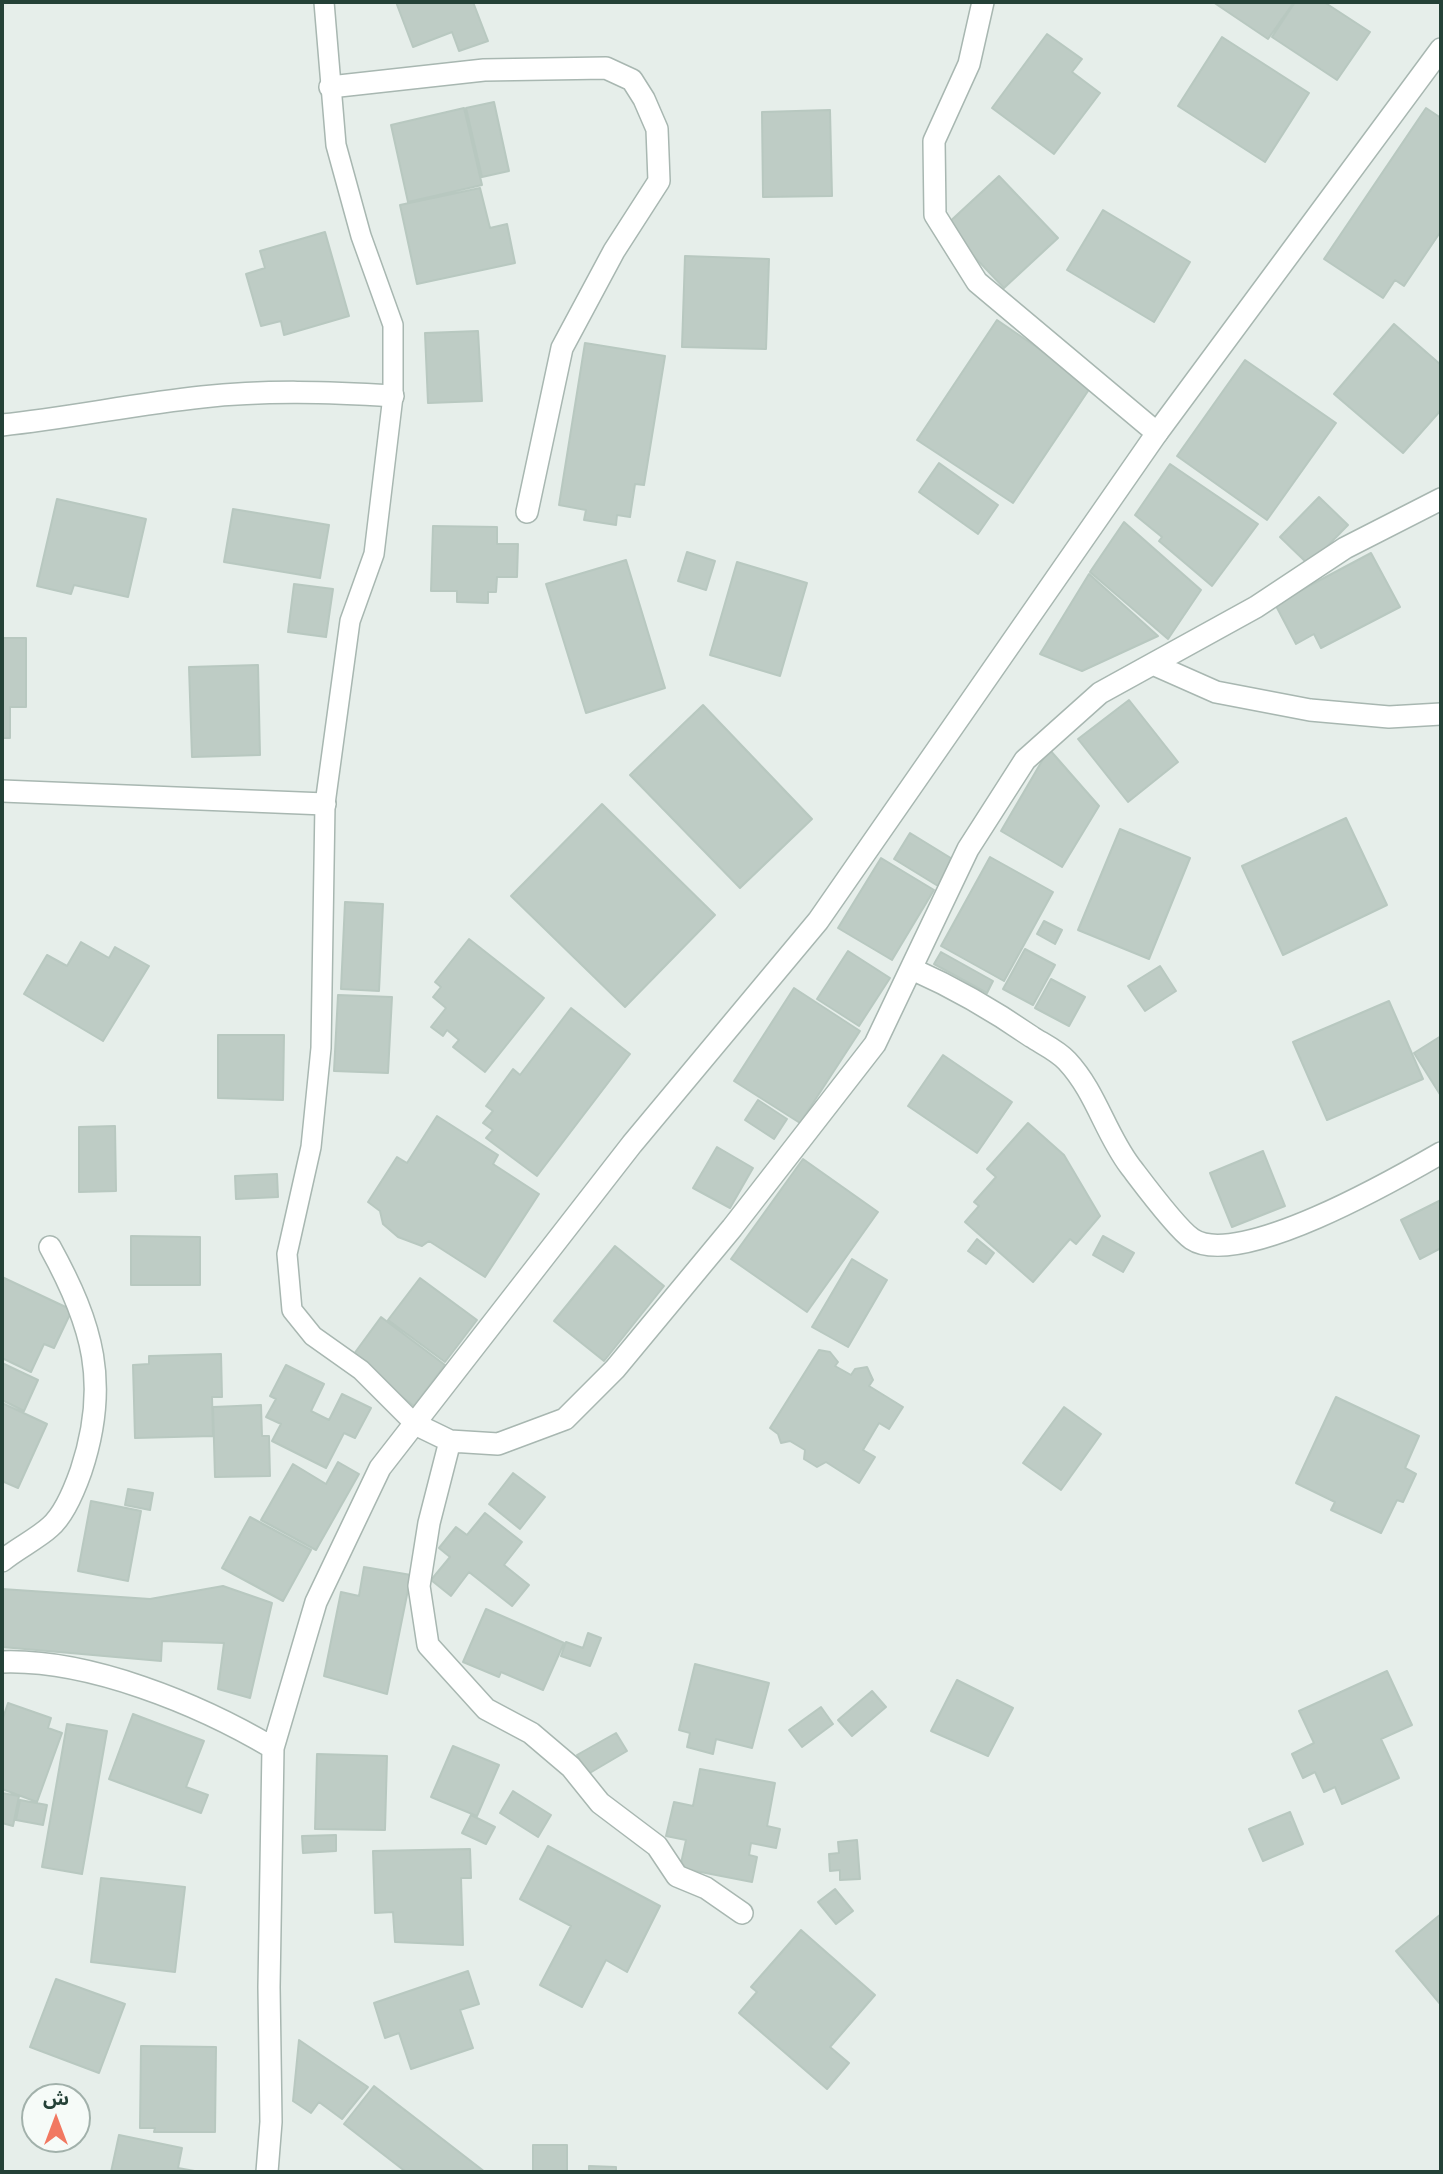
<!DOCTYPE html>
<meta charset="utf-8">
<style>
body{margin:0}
#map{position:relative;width:1443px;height:2174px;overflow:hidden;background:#e6eeea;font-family:Roboto,"Noto Sans Arabic",sans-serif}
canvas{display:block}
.frame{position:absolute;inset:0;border:4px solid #244137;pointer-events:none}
.north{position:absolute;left:21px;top:2083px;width:70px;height:70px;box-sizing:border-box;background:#f6fbf8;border:2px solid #a2b1ab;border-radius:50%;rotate:0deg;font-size:19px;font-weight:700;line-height:28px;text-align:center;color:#244137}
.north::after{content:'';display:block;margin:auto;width:24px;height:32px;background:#f17861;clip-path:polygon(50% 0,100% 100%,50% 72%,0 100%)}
</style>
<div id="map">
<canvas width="1443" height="2174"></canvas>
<div class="frame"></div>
<div class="north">ش</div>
</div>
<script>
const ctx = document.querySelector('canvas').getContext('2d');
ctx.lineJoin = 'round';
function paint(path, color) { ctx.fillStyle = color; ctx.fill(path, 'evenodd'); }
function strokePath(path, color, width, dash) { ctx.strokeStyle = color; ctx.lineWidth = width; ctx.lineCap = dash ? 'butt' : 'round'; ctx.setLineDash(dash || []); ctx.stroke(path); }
const building = new Path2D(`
 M 396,2 L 473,2 L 488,41 L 459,51 L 452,32 L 413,47 Z
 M 1213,2 L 1294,2 L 1268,39 Z
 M 1295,2 L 1324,2 L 1370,32 L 1337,80 L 1272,37 Z
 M 1047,34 L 1082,59 L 1072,72 L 1100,93 L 1054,154 L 992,108 Z
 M 1222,37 L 1309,93 L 1265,162 L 1178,106 Z
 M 494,102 L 509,171 L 482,177 L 466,108 Z
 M 464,108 L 482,185 L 408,202 L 391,125 Z
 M 1426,108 L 1441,118 L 1441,231 L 1404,286 L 1395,280 L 1383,298 L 1324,259 Z
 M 830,110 L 832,196 L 763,197 L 762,112 Z
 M 999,176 L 1058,238 L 1004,288 L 945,226 Z
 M 480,188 L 490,228 L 507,224 L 515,263 L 417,284 L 400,205 Z
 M 1103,210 L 1190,262 L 1154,322 L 1067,270 Z
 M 325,232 L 349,316 L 284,335 L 281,321 L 261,326 L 246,274 L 265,268 L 260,251 Z
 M 685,256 L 769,259 L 766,349 L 682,347 Z
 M 997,320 L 1092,385 L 1013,503 L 917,440 Z
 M 1394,324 L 1441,365 L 1441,410 L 1403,453 L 1334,394 Z
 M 478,331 L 482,401 L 428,403 L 425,333 Z
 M 585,343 L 665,356 L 644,485 L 635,484 L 630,517 L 617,515 L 616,525 L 584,520 L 586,510 L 559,505 Z
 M 1245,360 L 1336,423 L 1267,520 L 1177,456 Z
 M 939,463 L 998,505 L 978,534 L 919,492 Z
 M 1170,464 L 1258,524 L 1212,586 L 1159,541 L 1162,537 L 1135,515 Z
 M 1319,497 L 1348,525 L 1309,565 L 1280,537 Z
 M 57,499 L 146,519 L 128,597 L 74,585 L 71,594 L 37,586 Z
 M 233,509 L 329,525 L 320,578 L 224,562 Z
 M 1124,522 L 1201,590 L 1168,639 L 1090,572 Z
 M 433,526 L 497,527 L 497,544 L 518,544 L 517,577 L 497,577 L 496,592 L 488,592 L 488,603 L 457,602 L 457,591 L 431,591 Z
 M 687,552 L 715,561 L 706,590 L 678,581 Z
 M 1371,553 L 1400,607 L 1321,648 L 1314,634 L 1296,644 L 1275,604 Z
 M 626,560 L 665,688 L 586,713 L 546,584 Z
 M 737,562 L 807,583 L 780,676 L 710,655 Z
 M 1089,574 L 1158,636 L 1082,671 L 1040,654 Z
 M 294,584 L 333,589 L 326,637 L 288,632 Z
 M 2,638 L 26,638 L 26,707 L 10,707 L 10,738 L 2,738 Z
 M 258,665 L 260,755 L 192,757 L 189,667 Z
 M 1129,700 L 1178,762 L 1128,802 L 1078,739 Z
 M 703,705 L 812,819 L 740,888 L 630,775 Z
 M 1049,749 L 1099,806 L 1062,867 L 1001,831 Z
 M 602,804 L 715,915 L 625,1007 L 511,896 Z
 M 1346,818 L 1387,905 L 1283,955 L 1242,866 Z
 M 1120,829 L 1190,858 L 1149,959 L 1078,930 Z
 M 910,833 L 954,860 L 938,886 L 894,859 Z
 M 990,857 L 1053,892 L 1004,981 L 941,946 Z
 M 881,858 L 934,890 L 892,960 L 838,928 Z
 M 345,902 L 383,904 L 379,991 L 341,989 Z
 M 1044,921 L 1062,930 L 1055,944 L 1037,934 Z
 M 469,939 L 544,998 L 485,1072 L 453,1047 L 459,1040 L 447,1030 L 443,1036 L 431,1027 L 446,1008 L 433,997 L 441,987 L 435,982 Z
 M 81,942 L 109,958 L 115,947 L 149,966 L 103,1041 L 24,994 L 47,955 L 67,966 Z
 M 1025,949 L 1055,965 L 1033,1005 L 1003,989 Z
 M 848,951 L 890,978 L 859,1026 L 817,999 Z
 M 941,952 L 993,981 L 987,993 L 934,964 Z
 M 1160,966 L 1176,991 L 1145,1011 L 1128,986 Z
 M 1051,979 L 1085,997 L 1069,1026 L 1035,1008 Z
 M 794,988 L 860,1031 L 800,1123 L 734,1081 Z
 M 338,995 L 392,997 L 388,1073 L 334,1071 Z
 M 1389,1001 L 1423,1079 L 1327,1120 L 1293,1042 Z
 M 571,1008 L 630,1054 L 537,1176 L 486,1138 L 493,1130 L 483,1123 L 493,1111 L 486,1106 L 513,1069 L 520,1075 Z
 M 218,1035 L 284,1035 L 283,1100 L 218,1098 Z
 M 1441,1036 L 1441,1096 L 1414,1053 Z
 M 943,1055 L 1012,1102 L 977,1153 L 908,1106 Z
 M 758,1100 L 787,1119 L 774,1139 L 745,1120 Z
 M 437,1116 L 498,1155 L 493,1164 L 539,1194 L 485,1277 L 429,1241 L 422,1246 L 398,1237 L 383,1224 L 380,1211 L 368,1202 L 397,1157 L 407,1163 Z
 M 1028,1123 L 1064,1155 L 1100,1216 L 1076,1244 L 1070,1239 L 1033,1282 L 965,1222 L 979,1206 L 974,1202 L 996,1177 L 987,1169 Z
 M 115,1126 L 116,1191 L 79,1192 L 79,1127 Z
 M 717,1147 L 753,1168 L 730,1208 L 693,1188 Z
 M 1263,1151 L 1285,1206 L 1232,1227 L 1210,1173 Z
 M 803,1159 L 878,1212 L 807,1312 L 731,1259 Z
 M 277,1174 L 278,1197 L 236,1199 L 235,1176 Z
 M 1441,1200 L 1441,1248 L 1420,1259 L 1401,1220 Z
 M 131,1236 L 200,1237 L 200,1285 L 131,1285 Z
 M 1103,1236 L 1134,1253 L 1123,1272 L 1093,1255 Z
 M 977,1239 L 994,1253 L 986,1264 L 968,1251 Z
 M 615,1246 L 664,1286 L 604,1361 L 554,1321 Z
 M 852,1259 L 887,1280 L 848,1347 L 812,1327 Z
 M 2,1277 L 72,1310 L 54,1348 L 44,1344 L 31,1372 L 2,1358 Z
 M 420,1278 L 477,1320 L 445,1362 L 388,1320 Z
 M 381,1317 L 445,1365 L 414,1406 L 351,1358 Z
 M 819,1350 L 830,1352 L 838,1362 L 835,1366 L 851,1375 L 855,1369 L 867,1367 L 873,1380 L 869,1386 L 903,1407 L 889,1429 L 879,1423 L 863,1450 L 875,1457 L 859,1483 L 826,1462 L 817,1467 L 804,1459 L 805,1450 L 790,1441 L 781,1443 L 778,1434 L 770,1428 Z
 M 221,1354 L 222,1397 L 212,1397 L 213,1436 L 135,1438 L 133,1365 L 149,1364 L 149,1356 Z
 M 2,1363 L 38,1380 L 24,1411 L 2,1400 Z
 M 286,1365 L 324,1384 L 311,1411 L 329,1420 L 342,1394 L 371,1408 L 355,1438 L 344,1433 L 326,1468 L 272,1441 L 281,1424 L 266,1417 L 276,1399 L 270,1396 Z
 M 1336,1397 L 1419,1436 L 1405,1468 L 1416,1474 L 1403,1502 L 1397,1500 L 1381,1533 L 1331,1510 L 1335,1502 L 1296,1483 Z
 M 2,1403 L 47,1424 L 18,1488 L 2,1481 Z
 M 261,1405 L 262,1436 L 269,1436 L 270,1476 L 215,1477 L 213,1407 Z
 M 1064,1407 L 1101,1434 L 1061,1490 L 1023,1463 Z
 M 338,1462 L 359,1474 L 316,1550 L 261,1520 L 293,1464 L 326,1484 Z
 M 513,1473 L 545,1497 L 520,1529 L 489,1504 Z
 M 128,1489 L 153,1493 L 150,1510 L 125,1505 Z
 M 91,1501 L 141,1511 L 128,1581 L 78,1571 Z
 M 485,1513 L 522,1542 L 504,1565 L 529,1585 L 512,1606 L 469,1572 L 451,1596 L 431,1580 L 450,1557 L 439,1548 L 456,1527 L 467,1535 Z
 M 250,1517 L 311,1550 L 283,1601 L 222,1568 Z
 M 364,1567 L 411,1575 L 387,1694 L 324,1676 L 341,1592 L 359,1596 Z
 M 223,1586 L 272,1603 L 250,1698 L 218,1689 L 224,1643 L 162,1641 L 161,1661 L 2,1647 L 2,1589 L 150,1599 Z
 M 486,1609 L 564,1643 L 543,1690 L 501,1672 L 499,1677 L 463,1662 Z
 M 588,1633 L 601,1638 L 590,1666 L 561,1656 L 566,1642 L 583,1648 Z
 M 695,1664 L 769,1683 L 752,1748 L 716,1739 L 713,1754 L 687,1747 L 690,1733 L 679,1730 Z
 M 1387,1671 L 1412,1725 L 1381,1739 L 1399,1778 L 1342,1804 L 1335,1787 L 1324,1792 L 1315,1772 L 1303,1778 L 1292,1754 L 1314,1743 L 1299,1711 Z
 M 957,1680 L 1013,1708 L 988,1756 L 931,1731 Z
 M 872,1691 L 886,1707 L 852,1736 L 838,1720 Z
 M 8,1703 L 51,1718 L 48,1728 L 62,1733 L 37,1802 L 2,1789 L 2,1721 Z
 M 821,1707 L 833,1724 L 802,1747 L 789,1730 Z
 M 133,1714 L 204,1741 L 186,1787 L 208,1795 L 201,1813 L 109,1779 Z
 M 67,1724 L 107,1731 L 82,1874 L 42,1867 Z
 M 616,1733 L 627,1751 L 588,1774 L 577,1755 Z
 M 453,1746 L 499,1765 L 477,1816 L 431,1797 Z
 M 317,1754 L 387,1756 L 385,1830 L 315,1829 Z
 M 700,1769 L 775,1783 L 767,1826 L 780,1829 L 776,1848 L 751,1843 L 749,1855 L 757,1857 L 752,1882 L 680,1868 L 686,1840 L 666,1836 L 674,1802 L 693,1806 Z
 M 513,1791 L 551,1815 L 538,1837 L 500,1813 Z
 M 2,1793 L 19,1796 L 13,1826 L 2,1823 Z
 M 20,1800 L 47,1805 L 43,1825 L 16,1820 Z
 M 1290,1812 L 1303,1844 L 1263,1861 L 1249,1829 Z
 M 471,1815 L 495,1827 L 486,1844 L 462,1833 Z
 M 336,1835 L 336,1851 L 303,1853 L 302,1836 Z
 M 857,1840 L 860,1879 L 840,1880 L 840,1870 L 830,1871 L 829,1854 L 839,1853 L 838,1842 Z
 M 548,1846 L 660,1906 L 627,1972 L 606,1960 L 582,2007 L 540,1985 L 571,1926 L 520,1899 Z
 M 470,1849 L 471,1878 L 461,1878 L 463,1945 L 395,1942 L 393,1912 L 375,1913 L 373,1851 Z
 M 101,1878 L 185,1887 L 175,1972 L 91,1962 Z
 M 835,1889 L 853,1911 L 836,1924 L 818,1902 Z
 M 1441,1914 L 1441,2005 L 1396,1951 Z
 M 801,1930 L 875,1995 L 830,2047 L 849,2063 L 827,2089 L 739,2013 L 757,1992 L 751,1987 Z
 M 468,1971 L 479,2004 L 460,2010 L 473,2048 L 411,2069 L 399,2033 L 385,2038 L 374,2003 Z
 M 56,1979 L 125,2004 L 99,2073 L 30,2047 Z
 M 299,2040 L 368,2087 L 342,2119 L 319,2102 L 311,2113 L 293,2101 Z
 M 141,2046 L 216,2047 L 215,2132 L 154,2132 L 155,2128 L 140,2128 Z
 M 374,2086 L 485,2172 L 406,2172 L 344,2124 Z
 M 119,2135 L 182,2148 L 178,2168 L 200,2172 L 111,2172 Z
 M 533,2145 L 567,2145 L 567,2172 L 533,2172 Z
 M 589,2166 L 616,2167 L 616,2172 L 589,2172 Z`);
paint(building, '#beccc5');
strokePath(building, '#b8c8c0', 2);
const service = new Path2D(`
 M 324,2 L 336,145 L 361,236 L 393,325 L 393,396 L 374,554 L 350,621 L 325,804 L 321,1048 L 311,1147 L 287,1254 L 292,1310 L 313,1336 L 361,1370 L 415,1424`);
const minor = new Path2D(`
 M 983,2 L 969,64 L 934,141 L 935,215 L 977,282 L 1157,433
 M 330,87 L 484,70 L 606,68 L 632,80 L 644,99 L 657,129 L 659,181 L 614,251 L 562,348 L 527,512
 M 2,425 C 69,418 135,404 202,397 C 266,390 329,392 393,396
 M 1155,665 L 1216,692 L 1310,710 L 1389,717 L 1441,714
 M 2,791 L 325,804
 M 912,969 C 955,988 993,1010 1032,1037 C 1043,1044 1058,1051 1067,1061 C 1096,1092 1105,1133 1130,1166 C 1143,1183 1176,1228 1192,1239 C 1238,1270 1396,1179 1441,1153
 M 415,1424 L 450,1441 L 498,1444 L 565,1419 L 615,1369 L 732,1228 L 875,1044 L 968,849 L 1025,760 L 1100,693 L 1256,607 L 1345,548 L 1441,499
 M 450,1441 L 429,1523 L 419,1586 L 428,1645 L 486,1709 L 531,1733 L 571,1767 L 600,1803 L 657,1846 L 677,1876 L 706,1888 L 742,1913
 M 2,1561 C 16,1549 37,1539 50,1527 C 64,1515 75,1488 81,1471 C 110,1384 93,1325 50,1247`);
const tertiary = new Path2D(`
 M 2,1662 C 89,1659 199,1704 273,1748
 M 267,2172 L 271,2122 L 269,1987 L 273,1748 L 316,1602 L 380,1468 L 632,1144 L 818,921 L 1157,433 L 1441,49`);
strokePath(service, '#a8b7b1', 22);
strokePath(minor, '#a8b7b1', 24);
strokePath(tertiary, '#a8b7b1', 24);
strokePath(service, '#fff', 19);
strokePath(minor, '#fff', 21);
strokePath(tertiary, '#fff', 21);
</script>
